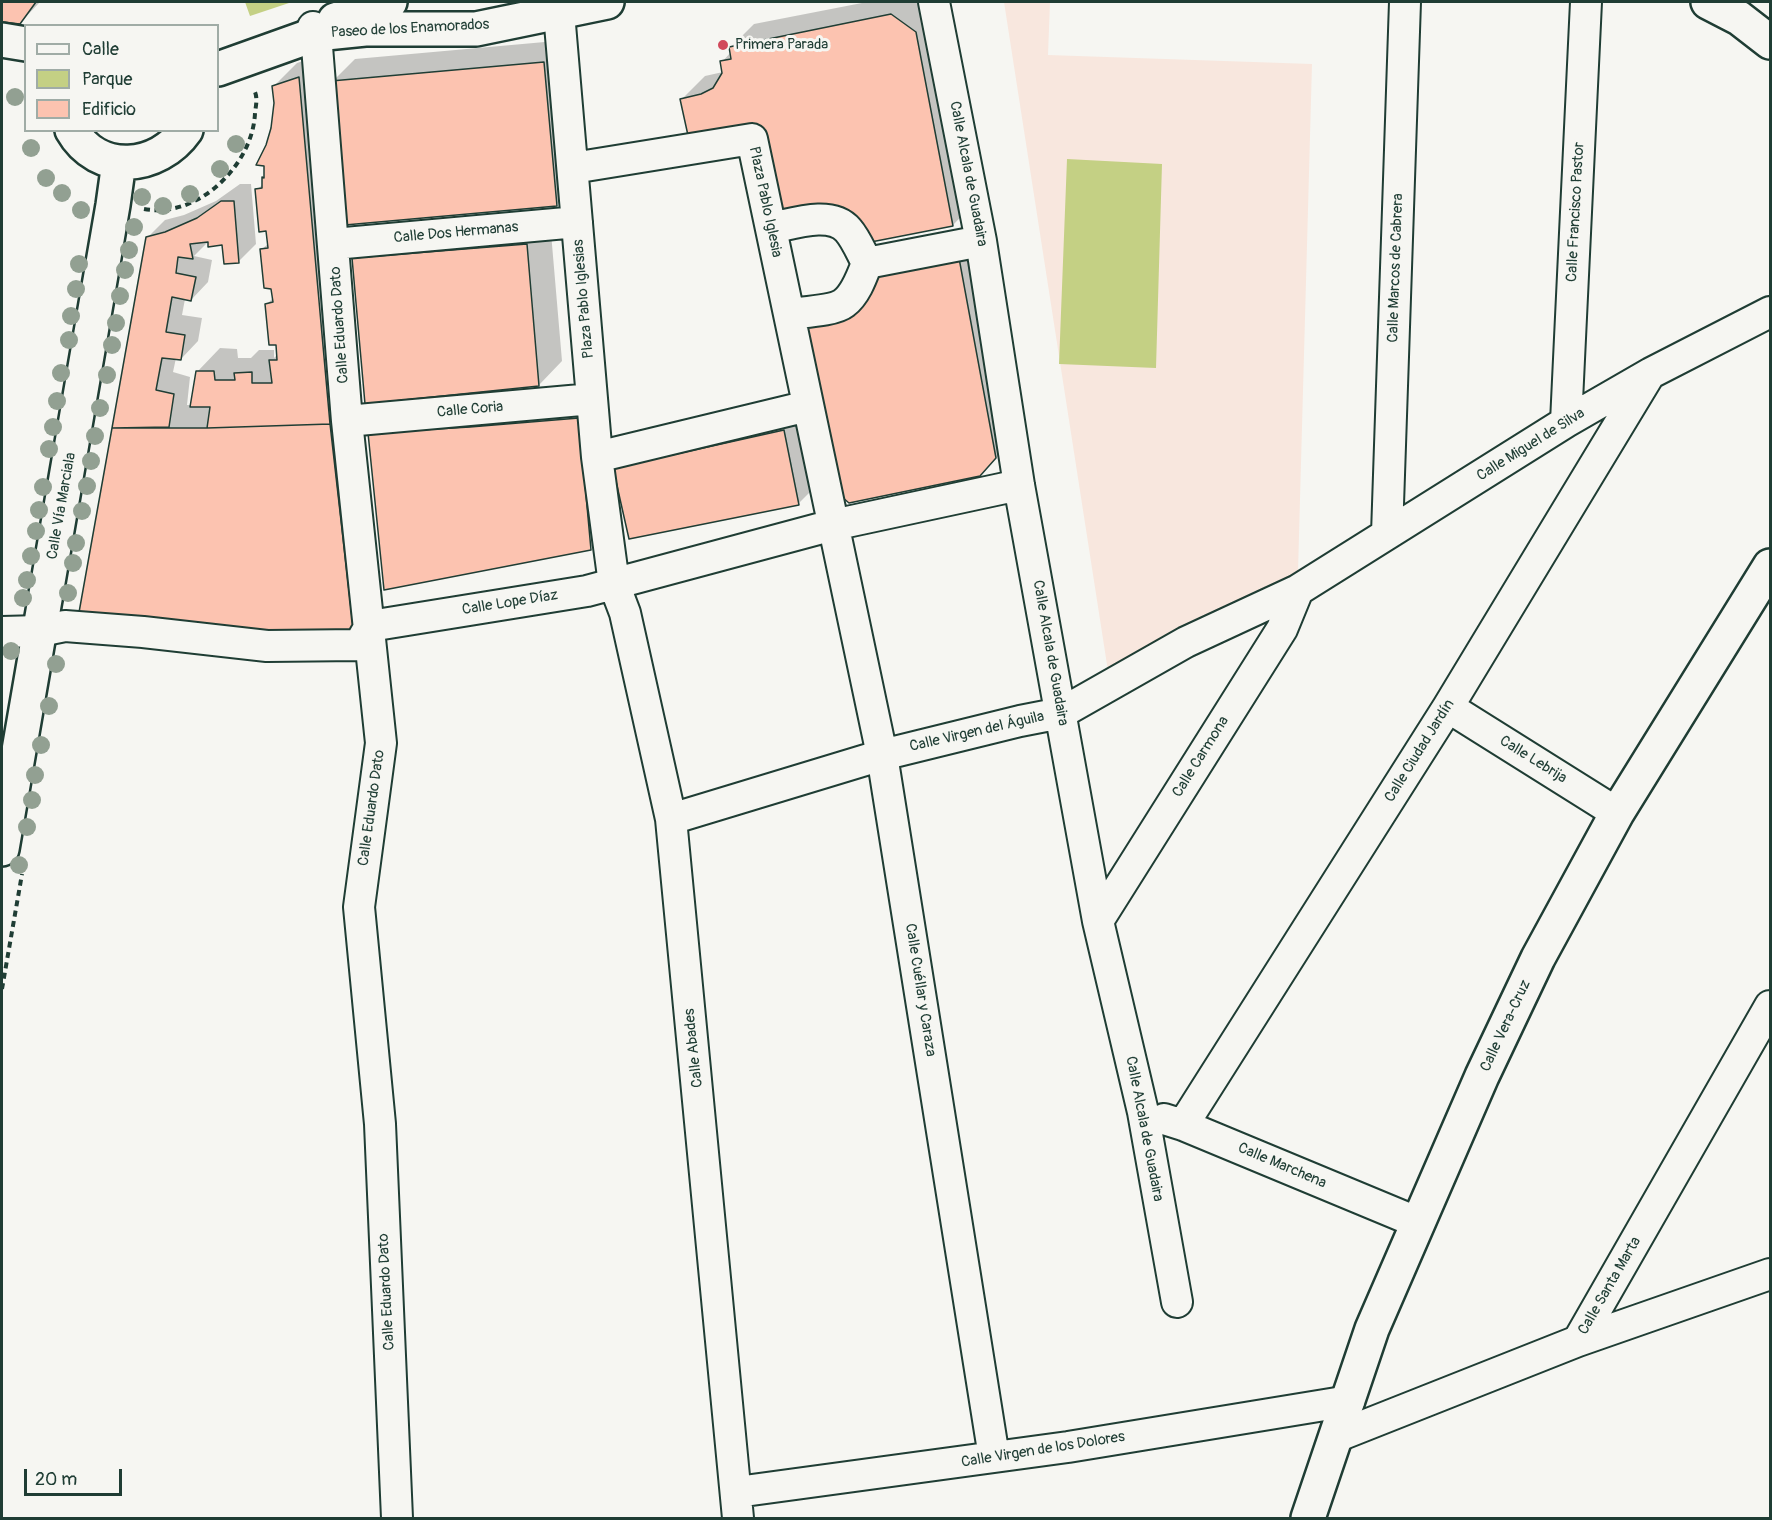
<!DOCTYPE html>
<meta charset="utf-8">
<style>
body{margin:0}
#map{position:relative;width:1772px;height:1520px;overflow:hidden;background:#f6f6f2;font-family:Pangolin,sans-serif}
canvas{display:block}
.frame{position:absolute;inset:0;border:3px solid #1f3d34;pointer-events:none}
.legend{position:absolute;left:24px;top:24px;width:195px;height:108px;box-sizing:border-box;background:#f6f6f2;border:2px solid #a0aca6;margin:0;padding:8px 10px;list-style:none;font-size:18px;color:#1f3d34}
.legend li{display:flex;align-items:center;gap:12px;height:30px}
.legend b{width:30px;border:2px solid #a0aca6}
.scale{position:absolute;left:24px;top:1469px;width:98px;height:27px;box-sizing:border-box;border:3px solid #1f3d34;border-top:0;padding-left:8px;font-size:18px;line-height:21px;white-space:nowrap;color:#1f3d34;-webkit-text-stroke:4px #f6f6f2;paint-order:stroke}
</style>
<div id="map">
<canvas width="1772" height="1520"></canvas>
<div class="frame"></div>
<ul class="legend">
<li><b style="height:8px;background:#f6f6f2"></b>Calle</li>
<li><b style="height:16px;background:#c4d084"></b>Parque</li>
<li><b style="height:16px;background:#fcc3b0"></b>Edificio</li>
</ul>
<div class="scale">20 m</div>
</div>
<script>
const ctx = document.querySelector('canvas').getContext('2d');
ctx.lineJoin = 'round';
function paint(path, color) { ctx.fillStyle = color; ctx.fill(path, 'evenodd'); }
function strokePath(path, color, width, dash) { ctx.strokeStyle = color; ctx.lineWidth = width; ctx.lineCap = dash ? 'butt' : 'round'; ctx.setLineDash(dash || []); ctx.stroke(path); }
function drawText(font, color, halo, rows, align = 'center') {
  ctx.font = font + ' Pangolin,sans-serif'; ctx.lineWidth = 6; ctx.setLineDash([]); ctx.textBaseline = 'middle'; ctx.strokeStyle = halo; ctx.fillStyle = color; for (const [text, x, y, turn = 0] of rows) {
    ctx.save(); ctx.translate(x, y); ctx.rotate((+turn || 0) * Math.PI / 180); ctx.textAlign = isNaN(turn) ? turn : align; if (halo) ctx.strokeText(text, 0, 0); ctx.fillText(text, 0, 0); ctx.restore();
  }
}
paint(new Path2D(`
 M 1004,2 L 1050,2 L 1048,55 L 1312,64 L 1298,572 L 1108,671 Z`), '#f8e7de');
paint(new Path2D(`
 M 245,2 L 292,2 L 250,16 Z
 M 1067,159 L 1162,164 L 1156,368 L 1059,364 Z`), '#c4d084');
paint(new Path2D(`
 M 2,2 L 40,2 L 20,23 L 2,20 Z
 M 867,2 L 928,2 L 976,201 L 953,225 L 760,125 L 682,99 L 705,76 L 723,72 L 722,62 L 731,52 L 731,47 L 754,24 Z
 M 567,40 L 580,181 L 557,204 L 332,82 L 355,59 Z
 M 321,55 L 376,611 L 353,634 L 80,617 L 147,238 L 165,220 L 184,215 L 216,201 L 240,184 L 251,184 L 256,244 L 238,262 L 223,243 L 210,240 L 194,256 L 212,260 L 208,282 L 191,300 L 185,299 L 182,315 L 202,318 L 198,341 L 181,359 L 176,358 L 173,372 L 190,377 L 187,405 L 191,405 L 197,372 L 220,348 L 237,349 L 238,358 L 251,358 L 259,350 L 274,350 L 274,358 L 278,354 L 267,304 L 274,297 L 261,250 L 269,243 L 267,230 L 257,190 L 264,183 L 263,178 L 266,175 L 268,145 L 275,117 L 273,87 L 297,63 Z
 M 550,221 L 562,361 L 539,385 L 354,258 L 377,235 Z
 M 982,236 L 1003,451 L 980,475 L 799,324 L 877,277 L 901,254 Z
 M 601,396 L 613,525 L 590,548 L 370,433 Z
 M 802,413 L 816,486 L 799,503 L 630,537 L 632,451 Z`), '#0003');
const building = new Path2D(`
 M 2,2 L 36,2 L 20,24 L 2,22 Z
 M 891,14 L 916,32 L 953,226 L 871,242 L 778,224 L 759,127 L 689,140 L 680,99 L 701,94 L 713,88 L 722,73 L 720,61 L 731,59 L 729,47 Z
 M 544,62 L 557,206 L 345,225 L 331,81 Z
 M 299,77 L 330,424 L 207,428 L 210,407 L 190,407 L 196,371 L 214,371 L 215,380 L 235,380 L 234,373 L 252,372 L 252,383 L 272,383 L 269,360 L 277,360 L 276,345 L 269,345 L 265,304 L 273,302 L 271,289 L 264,288 L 260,249 L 268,248 L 266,231 L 259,232 L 255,189 L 262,188 L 262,177 L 264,178 L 264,166 L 256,165 L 266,145 L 271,128 L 274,103 L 272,86 Z
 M 221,201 L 234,201 L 239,263 L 224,264 L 222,245 L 208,247 L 208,242 L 190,244 L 193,259 L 178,257 L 176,273 L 196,277 L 191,301 L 172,297 L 166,332 L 185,335 L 181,360 L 162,358 L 156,390 L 174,394 L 169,427 L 112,428 L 146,237 L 165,232 L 197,218 Z
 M 527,244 L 539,386 L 365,404 L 352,258 Z
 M 959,258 L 996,458 L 980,476 L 849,503 L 828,485 L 797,324 L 861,307 L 870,295 L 876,277 Z
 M 579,418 L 591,550 L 384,590 L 368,433 L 470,427 Z
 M 330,424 L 354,635 L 249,635 L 78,618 L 112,428 L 207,428 Z
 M 784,430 L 799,505 L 629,539 L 613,468 Z`);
paint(building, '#fcc3b0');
strokePath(building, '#1f3d34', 1.5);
const street = new Path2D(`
 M 934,2 L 981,241 L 1019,485 L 1098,921 L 1143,1112 L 1177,1302
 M 559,13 L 597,457 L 614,584 L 625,613 L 671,819 L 738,1518
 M 313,27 L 316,34 L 347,421 L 381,743 L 359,907 L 380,1124 L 397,1518
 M 573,168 L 752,139 L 882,755 L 994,1457
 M 771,228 C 792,224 831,210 848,230 C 856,239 861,252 867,263 L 981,241
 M 334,244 L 577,222
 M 789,314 C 802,312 834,311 844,303 C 856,294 862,276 867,263
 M 347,421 L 592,399
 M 1566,422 L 1586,2
 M 597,457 L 808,406
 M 1387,534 L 1405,2
 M 2,632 L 40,631 L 65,626 L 143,632 L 267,646 L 359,645 L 370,626 L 587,591 L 833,525 L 1019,485
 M 1448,707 L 1617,813
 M 671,819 L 882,755 L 1020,721 L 1061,713 L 1186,642 L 1298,590 L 1566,422 L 1651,373 L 1770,312
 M 1098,921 L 1282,629 L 1298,590
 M 1164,1119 L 1183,1125 L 1419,1223
 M 1183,1125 L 1448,707 L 1649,375
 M 1578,1341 L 1770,1274
 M 1338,1436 L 1578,1341 L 1770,1006
 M 737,1492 L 1068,1447 L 1349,1401`);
const secondary = new Path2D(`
 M 1708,2 L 1739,18 L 1770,42
 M 335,20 L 390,2
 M 2,40 L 26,44
 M 218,69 L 316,34 L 365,29 L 476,29 L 607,2
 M 72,130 C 98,176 158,170 186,130
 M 2,849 L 113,205 L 119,162
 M 1308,1518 L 1372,1329 L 1482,1076 L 1538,958 L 1617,813 L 1770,566`);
strokePath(street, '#1f3d34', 34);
strokePath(secondary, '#1f3d34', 38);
strokePath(new Path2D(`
 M 144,209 C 199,219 253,164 255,113 C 256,105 258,97 254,90
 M 2,989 L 22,874`), '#1f3d34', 4, [6, 4.5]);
strokePath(street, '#f6f6f2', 30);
strokePath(secondary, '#f6f6f2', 33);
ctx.fillStyle = '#92a092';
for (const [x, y] of [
 [15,97],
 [236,144],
 [31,148],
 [220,169],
 [46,178],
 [62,193],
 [190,194],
 [142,197],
 [163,206],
 [81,210],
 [134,227],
 [129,250],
 [79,264],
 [125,270],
 [76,289],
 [120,296],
 [71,316],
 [116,323],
 [69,340],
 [112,345],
 [61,373],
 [107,375],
 [57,401],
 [100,408],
 [53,427],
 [95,436],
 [49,449],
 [91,461],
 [87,486],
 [43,487],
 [39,510],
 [82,511],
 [36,531],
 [76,543],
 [31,556],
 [73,563],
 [27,580],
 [68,593],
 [23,598],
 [11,651],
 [56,664],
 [49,706],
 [41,745],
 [35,775],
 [32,800],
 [27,827],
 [19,865]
]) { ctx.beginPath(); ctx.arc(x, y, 9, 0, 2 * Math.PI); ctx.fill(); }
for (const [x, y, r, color] of [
 [723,45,6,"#d1495b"]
]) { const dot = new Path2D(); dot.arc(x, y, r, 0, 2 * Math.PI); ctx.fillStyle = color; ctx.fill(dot); strokePath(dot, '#f6f6f2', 2); }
drawText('15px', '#1f3d34', '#f6f6f2', [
 ["Paseo de los Enamorados",410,29,-3],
 ["Calle Alcala de Guadaira",968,174,79],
 ["Plaza Pablo Iglesia",765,202,78],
 ["Calle Francisco Pastor",1576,212,-87],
 ["Calle Dos Hermanas",456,233,-5],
 ["Calle Marcos de Cabrera",1396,268,-88],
 ["Plaza Pablo Iglesias",584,299,-95],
 ["Calle Eduardo Dato",340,325,-94],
 ["Calle Coria",470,410,-5],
 ["Calle Miguel de Silva",1531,445,-32],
 ["Calle Vía Marciala",62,506,-80],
 ["Calle Lope Díaz",510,603,-9],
 ["Calle Alcala de Guadaira",1050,653,80],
 ["Calle Virgen del Águila",977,732,-13],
 ["Calle Ciudad Jardín",1420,751,-58],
 ["Calle Carmona",1201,757,-58],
 ["Calle Lebrija",1533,760,32],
 ["Calle Eduardo Dato",372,808,-82],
 ["Calle Cuéllar y Caraza",920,990,81],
 ["Calle Vera-Cruz",1506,1026,-65],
 ["Calle Abades",694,1048,-96],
 ["Calle Alcala de Guadaira",1144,1129,79],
 ["Calle Marchena",1282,1166,23],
 ["Calle Santa Marta",1610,1286,-60],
 ["Calle Eduardo Dato",387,1292,-93],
 ["Calle Virgen de los Dolores",1043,1450,-9]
]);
drawText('15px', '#1f3d34', '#f6f6f2', [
 ["Primera Parada",735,45]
], 'left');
</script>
